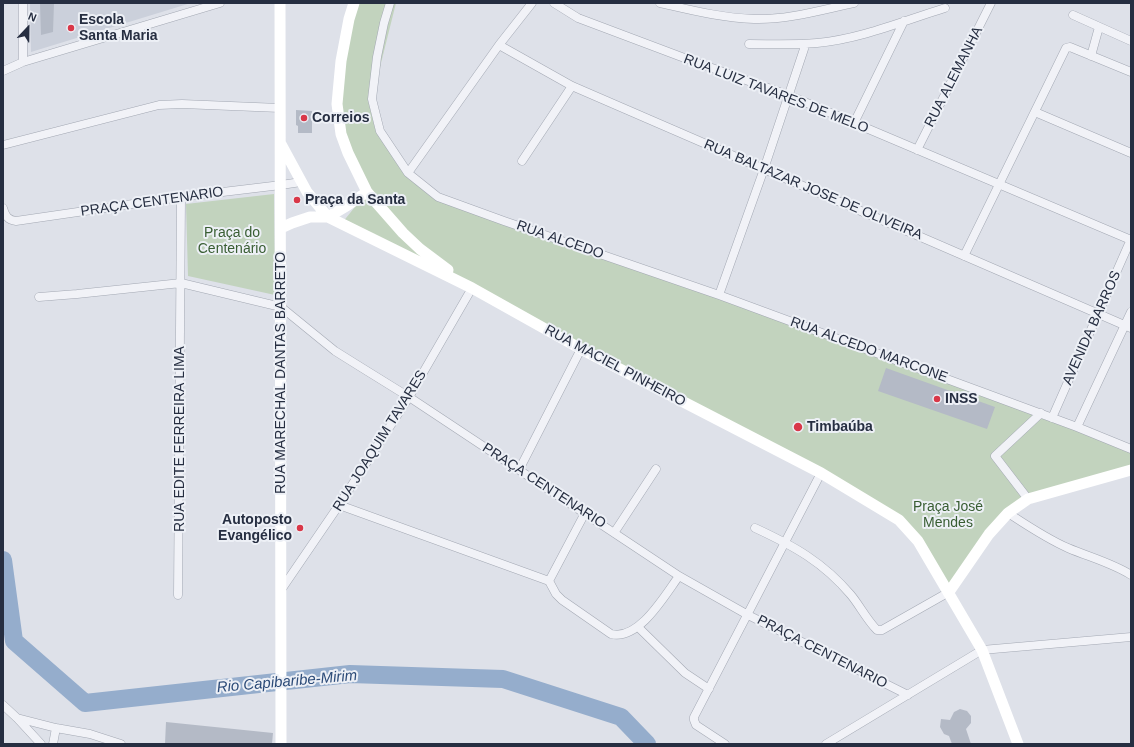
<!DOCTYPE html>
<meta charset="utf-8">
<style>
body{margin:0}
#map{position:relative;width:1134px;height:747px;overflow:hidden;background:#dee1e9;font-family:Helvetica,sans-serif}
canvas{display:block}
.frame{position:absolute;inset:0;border:4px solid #262e41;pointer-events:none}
.north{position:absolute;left:8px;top:8px;width:40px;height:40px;-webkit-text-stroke:3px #edf0f6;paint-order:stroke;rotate:22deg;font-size:11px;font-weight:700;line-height:16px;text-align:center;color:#262e41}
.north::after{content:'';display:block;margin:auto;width:14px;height:18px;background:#262e41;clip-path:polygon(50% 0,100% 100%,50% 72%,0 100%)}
</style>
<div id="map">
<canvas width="1134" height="747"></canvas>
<div class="frame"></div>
<div class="north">N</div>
</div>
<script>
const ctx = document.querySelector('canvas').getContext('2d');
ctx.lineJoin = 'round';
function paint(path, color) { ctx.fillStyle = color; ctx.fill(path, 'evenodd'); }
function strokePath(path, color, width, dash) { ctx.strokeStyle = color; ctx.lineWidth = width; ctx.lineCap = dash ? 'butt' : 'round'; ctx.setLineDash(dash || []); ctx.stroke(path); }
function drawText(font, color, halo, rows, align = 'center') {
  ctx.font = font + ' Helvetica,sans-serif'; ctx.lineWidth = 4; ctx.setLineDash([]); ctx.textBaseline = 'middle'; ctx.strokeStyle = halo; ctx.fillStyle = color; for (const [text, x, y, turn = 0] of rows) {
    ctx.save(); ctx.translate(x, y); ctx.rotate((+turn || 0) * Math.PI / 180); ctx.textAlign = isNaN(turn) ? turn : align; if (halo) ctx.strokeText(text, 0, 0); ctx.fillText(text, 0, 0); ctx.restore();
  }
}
paint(new Path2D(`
 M 30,3 L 191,3 L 31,52 Z`), '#cbd0db');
paint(new Path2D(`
 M 354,3 L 396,3 L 372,99 L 380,131 L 408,173 L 438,197 L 1131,449 L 1131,470 L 1008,511 L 949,592 L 899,520 L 342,223 L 367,192 L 348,153 L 337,104 Z
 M 274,194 L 275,295 L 188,276 L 186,204 Z`), '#c2d3be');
strokePath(new Path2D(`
 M 3,560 L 14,641 L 85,703 L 350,674 L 503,679 L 621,717 L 647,744`), '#95adcc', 18);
paint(new Path2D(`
 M 40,3 L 54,3 L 53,32 L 41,35 Z
 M 296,110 L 312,111 L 312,133 L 298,133 L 298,126 L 296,125 Z
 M 886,368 L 995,407 L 987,429 L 878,391 Z
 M 960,709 L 967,711 L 971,716 L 971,723 L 966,729 L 971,744 L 952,744 L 949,736 L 944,734 L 940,727 L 941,719 L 950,720 L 954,712 Z
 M 166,722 L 273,733 L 272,744 L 165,744 Z`), '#b4bac6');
const street = new Path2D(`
 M 23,3 L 23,62
 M 390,3 L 384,23 L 377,57 L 372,99 L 380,131 L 408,173 L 438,197 L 504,221 L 719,295 L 1077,427 L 1131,449
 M 554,3 L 578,18 L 695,62 L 788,95 L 1131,240
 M 660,3 C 691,10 722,18 754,19 C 787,20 821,10 854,3
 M 1073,15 L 1131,41
 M 749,44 C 772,44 795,45 817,43 C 861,39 903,21 945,8
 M 499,45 L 572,86 L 1131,328
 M 1091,56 L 1099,27
 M 3,71 L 23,62 L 220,3
 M 1035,112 L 1131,153
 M 854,123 L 904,21
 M 3,145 L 159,105 L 182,104 L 280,108
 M 917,150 L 991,3
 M 522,161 L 572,86
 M 408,173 L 499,45 L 532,3
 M 3,208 C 5,216 8,220 16,221 L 181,197 L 281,185 L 301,182
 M 964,256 L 1066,48 L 1070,47 L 1131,72
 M 719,295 L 764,169 L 804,49
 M 39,297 L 77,294 L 181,283 L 281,307 L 335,351 L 359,366 L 409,397 L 679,576 L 748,615 L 908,695
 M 1052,418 L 1131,239
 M 1077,427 L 1131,312
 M 519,470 L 581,349
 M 1028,499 L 995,456 L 1041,413
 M 339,505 L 549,581
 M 1008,513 C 1028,526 1047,539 1068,548 C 1089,557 1112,563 1131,575
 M 755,528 C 794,546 823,562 851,595 C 860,606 867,620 877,630 L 882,630 L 949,592
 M 614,533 L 656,469
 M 549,581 L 556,594 L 562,600 L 611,634 C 639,641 665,595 679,576
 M 549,581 L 585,513
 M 281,590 L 339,505 L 409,397 L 472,288
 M 178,595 L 181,197
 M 638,627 L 685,673 L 709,689
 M 3,705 L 17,718 L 56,728 L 90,734 L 121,744
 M 18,719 L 41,744
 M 53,744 L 56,728
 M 725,744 L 696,725 L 694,720 L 694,717 L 821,473
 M 826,744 L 982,650 L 1131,637`);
strokePath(street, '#a3a8b3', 9);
strokePath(street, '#f1f2f7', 8);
strokePath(new Path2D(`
 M 280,3 L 281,744
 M 354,3 L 349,19 L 341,61 L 337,104 L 341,134 L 348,153 L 367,192 L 403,233 L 420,249 L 448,270
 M 281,144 L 307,192 L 328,217 L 472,288 L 581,349 L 821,473 L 899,520 L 918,541 L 982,650 L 1018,744
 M 281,228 L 292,223 L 310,217 L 328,217 L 348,205 L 367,192
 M 949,592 L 989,534 L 1008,513 L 1028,499 L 1131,470`), '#fff', 11);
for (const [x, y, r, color] of [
 [71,28,4,"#d93748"],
 [304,118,4,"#d93748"],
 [297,200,4,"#d93748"],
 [937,399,4,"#d93748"],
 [798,427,5,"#d93748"],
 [300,528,4,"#d93748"]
]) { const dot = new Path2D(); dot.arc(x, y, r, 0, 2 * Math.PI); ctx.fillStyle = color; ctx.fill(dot); strokePath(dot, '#edf0f6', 1.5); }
drawText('bold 14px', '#262e41', '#edf0f6', [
 ["Escola",79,20],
 ["Santa Maria",79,36],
 ["Correios",312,118],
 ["Praça da Santa",305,200],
 ["INSS",945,399],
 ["Timbaúba",807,427],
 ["Autoposto",292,520,"right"],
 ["Evangélico",292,536,"right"]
], 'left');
drawText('14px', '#262e41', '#edf0f6', [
 ["RUA ALEMANHA",954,77,-63],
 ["RUA LUIZ TAVARES DE MELO",776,94,21],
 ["RUA BALTAZAR JOSE DE OLIVEIRA",813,190,23],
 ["PRAÇA CENTENARIO",152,202,-8],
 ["RUA ALCEDO",560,240,19],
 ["AVENIDA BARROS",1092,328,-66],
 ["RUA ALCEDO MARCONE",869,350,20],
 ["RUA MACIEL PINHEIRO",615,366,28],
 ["RUA MARECHAL DANTAS BARRETO",281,373,-90],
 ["RUA EDITE FERREIRA LIMA",180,439,-90],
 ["RUA JOAQUIM TAVARES",380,441,-58],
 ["PRAÇA CENTENARIO",544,486,33],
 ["PRAÇA CENTENARIO",822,652,27]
]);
drawText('14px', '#385d32', '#edf0f6', [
 ["Praça do",232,233],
 ["Centenário",232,249],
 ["Praça José",948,507],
 ["Mendes",948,523]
]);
drawText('italic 15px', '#2c4b78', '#edf0f6', [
 ["Rio Capibaribe-Mirim",287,682,-5]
]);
</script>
